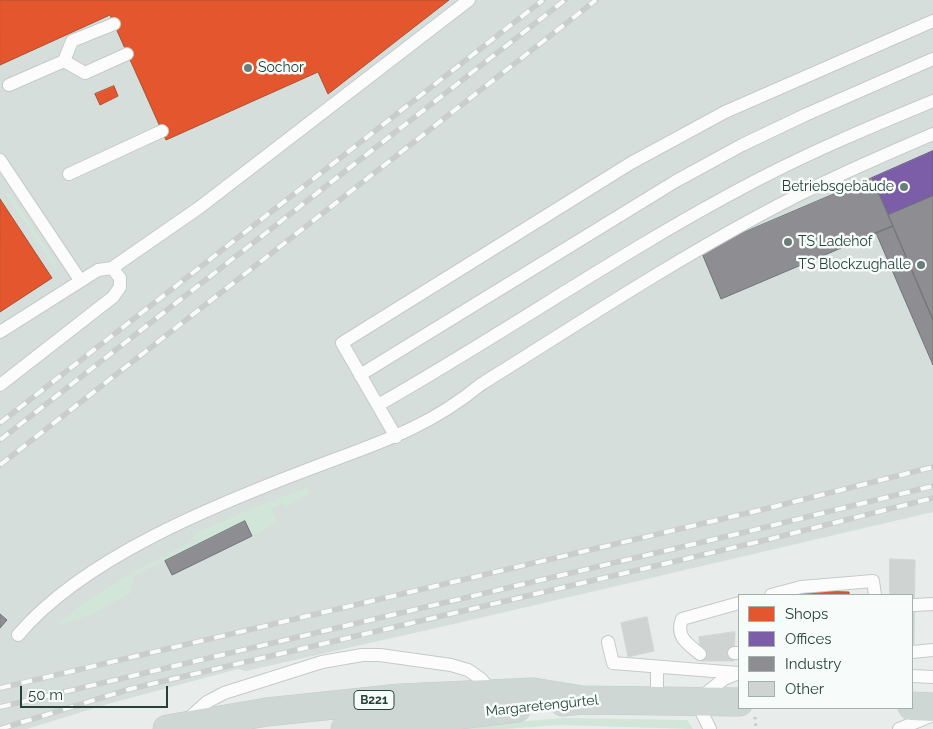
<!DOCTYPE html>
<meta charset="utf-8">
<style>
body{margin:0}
#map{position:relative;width:933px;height:729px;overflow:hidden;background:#e8edeb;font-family:Raleway,sans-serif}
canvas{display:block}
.legend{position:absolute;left:738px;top:594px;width:175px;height:115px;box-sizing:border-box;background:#f7fbf9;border:1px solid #a3b1ad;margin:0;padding:6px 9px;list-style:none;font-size:15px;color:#24423a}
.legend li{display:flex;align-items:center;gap:10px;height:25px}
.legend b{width:25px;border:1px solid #a3b1ad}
.scale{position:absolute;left:20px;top:686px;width:148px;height:22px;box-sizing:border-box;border:2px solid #24423a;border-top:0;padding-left:6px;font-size:15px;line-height:18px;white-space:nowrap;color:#24423a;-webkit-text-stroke:4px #f7fbf9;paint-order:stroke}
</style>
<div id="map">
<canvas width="933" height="729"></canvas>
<ul class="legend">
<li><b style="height:14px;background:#e4572e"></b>Shops</li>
<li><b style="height:14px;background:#7b5ea7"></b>Offices</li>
<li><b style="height:14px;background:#8d8d92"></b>Industry</li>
<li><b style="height:14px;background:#cfd4d2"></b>Other</li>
</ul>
<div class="scale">50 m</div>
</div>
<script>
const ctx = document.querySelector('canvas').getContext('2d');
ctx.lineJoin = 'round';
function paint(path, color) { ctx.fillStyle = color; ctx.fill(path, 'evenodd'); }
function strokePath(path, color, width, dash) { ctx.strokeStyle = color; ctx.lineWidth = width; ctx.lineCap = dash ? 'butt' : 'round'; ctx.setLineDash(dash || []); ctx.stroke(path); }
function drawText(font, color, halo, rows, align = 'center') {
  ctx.font = font + ' Raleway,sans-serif'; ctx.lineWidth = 5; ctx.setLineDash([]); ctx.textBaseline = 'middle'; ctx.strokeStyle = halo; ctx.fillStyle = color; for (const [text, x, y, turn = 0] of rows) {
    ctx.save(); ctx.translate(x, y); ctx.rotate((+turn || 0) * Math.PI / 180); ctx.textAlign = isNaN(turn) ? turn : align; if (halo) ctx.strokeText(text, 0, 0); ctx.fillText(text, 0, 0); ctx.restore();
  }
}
paint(new Path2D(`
 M 0,0 L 933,0 L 933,512 L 454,624 L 246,671 L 238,669 L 108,704 L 27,729 L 0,729 Z`), '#d6dedb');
paint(new Path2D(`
 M 3,190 L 11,195 L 55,262 L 57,271 Z
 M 306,488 L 310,493 L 285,507 L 282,503 L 271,509 L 277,521 L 252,536 L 245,521 L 132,577 L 134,581 L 130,588 L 132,592 L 92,614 L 56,626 C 97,591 144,566 192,541 L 195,534 L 239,514 Z
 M 562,718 L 687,720 L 693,729 L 559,725 L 505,729 L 435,729 Z`), '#d1e6d8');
const shops = new Path2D(`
 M 0,0 L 449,0 L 328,94 L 318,72 L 166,140 L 110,15 L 0,65 Z
 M 114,86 L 118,96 L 100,105 L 95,94 Z
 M 0,199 L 52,278 L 0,312 Z
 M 804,591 L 849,592 L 849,595 L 804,595 Z`);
paint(shops, '#e4572e');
strokePath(shops, '#aa5132', 1);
const offices = new Path2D(`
 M 933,151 L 933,196 L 888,215 L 872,178 Z`);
paint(offices, '#7b5ea7');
strokePath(offices, '#615686', 1);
const industry = new Path2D(`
 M 872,178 L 893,226 L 721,299 L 701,251 Z
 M 933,196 L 933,320 L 888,215 Z
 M 893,226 L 933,320 L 933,365 L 876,233 Z
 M 245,521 L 252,536 L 172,575 L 165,561 Z
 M 0,614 L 7,620 L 0,628 Z`);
paint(industry, '#8d8d92');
strokePath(industry, '#6e7678', 1);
const building = new Path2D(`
 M 890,559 L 915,560 L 914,647 L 912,647 L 912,595 L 890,595 Z
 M 647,617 L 654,651 L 628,657 L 621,623 Z
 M 735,632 L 734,661 L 700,661 L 699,637 Z`);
paint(building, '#cfd4d2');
strokePath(building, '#d1d6d4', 1);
const service = new Path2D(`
 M 64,61 L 72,41 L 114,24
 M 9,85 L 64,61 L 85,73 L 127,54
 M 0,160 L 80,280
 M 69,174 L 162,131
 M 0,332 L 98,270 L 112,268 L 200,207 L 469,0
 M 360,375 L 676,181 L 742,145 L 805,115 L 933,59
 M 0,385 L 113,297 L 120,287 L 120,278 L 112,268
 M 378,405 C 507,332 629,246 761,178 C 817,149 875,125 933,101
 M 396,437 L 342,343 L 631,163 L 725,112 L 933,21
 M 771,595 L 801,587 L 873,581 L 875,595
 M 915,605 L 933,604
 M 18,635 C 84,557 217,504 312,468 C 375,444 427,429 480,385 C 573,327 665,266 762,214 C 817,184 875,159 933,134
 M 608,642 L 613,663 L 738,673
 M 912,652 L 933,650
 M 734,653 L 739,653
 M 700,654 C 688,644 675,637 682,619 L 739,603
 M 912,676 L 933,677
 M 657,701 L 657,668
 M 187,720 L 207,702 L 224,693 L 322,662 L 362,655 L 380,655 L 451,665 L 468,670 L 481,679 L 492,692
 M 710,729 L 696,701 L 724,679 L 736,674
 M 899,729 L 933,715`);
const primary = new Path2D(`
 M 563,702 L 582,700 L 739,702
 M 912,706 L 933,707
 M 167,729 L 267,712 L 400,698 L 533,692 L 582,700
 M 345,729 L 517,708`);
strokePath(service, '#c5cac8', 14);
strokePath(primary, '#c3ccc9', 29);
strokePath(new Path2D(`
 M 755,717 L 756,729`), '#c3ccca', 3, [2.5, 4]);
strokePath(service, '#fcfcfc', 12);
strokePath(primary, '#cfd7d5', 28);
const rail = new Path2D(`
 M 0,423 L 543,0
 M 0,440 L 565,0
 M 0,465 L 596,0
 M 0,688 L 769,508 L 933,467
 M 0,707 L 758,529 L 933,486
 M 0,729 L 130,689 L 766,540 L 933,498`);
strokePath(rail, '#c9cdcc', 5.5);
strokePath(rail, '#f7fbf9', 4, [11]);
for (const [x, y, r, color] of [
 [248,68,5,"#697e78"],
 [904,187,5,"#697e78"],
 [788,242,5,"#697e78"],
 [921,265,5,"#697e78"]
]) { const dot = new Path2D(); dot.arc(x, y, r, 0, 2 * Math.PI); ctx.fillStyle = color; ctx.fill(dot); strokePath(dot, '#f7fbf9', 2); }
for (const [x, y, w] of [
 [374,700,40]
]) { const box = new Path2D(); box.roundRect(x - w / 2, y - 9.5, w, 19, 4); ctx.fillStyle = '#f7fbf9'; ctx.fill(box); strokePath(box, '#24423a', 1); }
drawText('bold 12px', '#24423a', null, [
 ["B221",374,700]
]);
drawText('14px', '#24423a', '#f7fbf9', [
 ["Sochor",258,68],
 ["Betriebsgebäude",894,187,"right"],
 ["TS Ladehof",798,242],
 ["TS Blockzughalle",911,265,"right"]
], 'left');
drawText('14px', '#24423a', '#f7fbf9', [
 ["Margaretengürtel",542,706,-6]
]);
</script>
